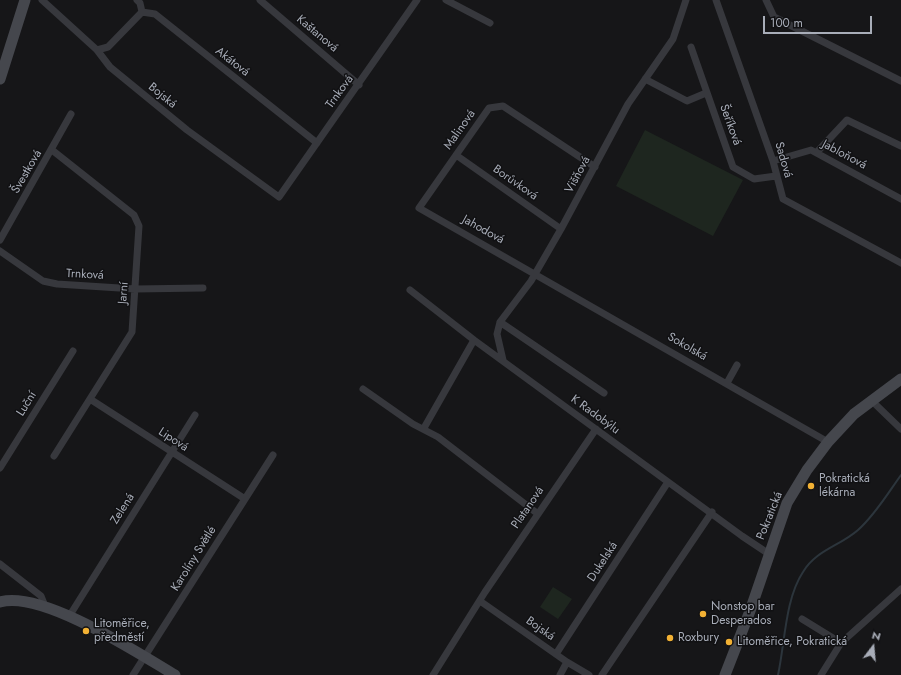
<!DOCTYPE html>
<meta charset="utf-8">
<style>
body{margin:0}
#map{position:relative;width:901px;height:675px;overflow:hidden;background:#161618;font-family:Jost,sans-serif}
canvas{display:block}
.north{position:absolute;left:853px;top:627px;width:40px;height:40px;-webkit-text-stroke:3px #111113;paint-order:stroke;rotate:16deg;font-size:11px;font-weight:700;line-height:16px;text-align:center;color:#a8adb8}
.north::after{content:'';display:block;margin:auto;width:14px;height:18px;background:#a8adb8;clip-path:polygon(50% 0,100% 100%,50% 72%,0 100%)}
.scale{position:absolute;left:763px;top:16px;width:109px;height:18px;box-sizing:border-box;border:2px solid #a8adb8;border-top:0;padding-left:5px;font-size:12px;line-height:14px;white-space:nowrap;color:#a8adb8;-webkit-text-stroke:3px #111113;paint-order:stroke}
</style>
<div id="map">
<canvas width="901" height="675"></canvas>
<div class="north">N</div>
<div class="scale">100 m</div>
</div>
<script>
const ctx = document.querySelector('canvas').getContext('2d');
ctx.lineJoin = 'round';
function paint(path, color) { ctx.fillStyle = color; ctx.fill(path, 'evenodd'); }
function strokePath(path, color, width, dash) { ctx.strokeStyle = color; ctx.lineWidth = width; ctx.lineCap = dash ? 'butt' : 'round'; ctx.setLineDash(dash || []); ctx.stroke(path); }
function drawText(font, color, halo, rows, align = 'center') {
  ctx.font = font + ' Jost,sans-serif'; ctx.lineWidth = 3; ctx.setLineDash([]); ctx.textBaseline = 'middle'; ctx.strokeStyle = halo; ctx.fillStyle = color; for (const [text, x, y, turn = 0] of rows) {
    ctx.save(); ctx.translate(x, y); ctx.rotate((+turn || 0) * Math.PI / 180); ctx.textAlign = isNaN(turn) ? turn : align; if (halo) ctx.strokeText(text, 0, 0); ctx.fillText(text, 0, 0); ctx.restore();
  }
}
paint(new Path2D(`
 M 645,130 L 743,180 L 713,236 L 616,186 Z
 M 553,587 L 572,599 L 558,619 L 540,607 Z`), '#1e261f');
strokePath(new Path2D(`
 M 778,675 C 785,643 785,599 803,572 C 816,550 840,546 858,530 C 875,515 888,493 901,475`), '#2c353c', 2);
strokePath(new Path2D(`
 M 42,0 L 97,50 L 110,67 L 187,130 L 279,197 L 417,0
 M 137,0 L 140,3 L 142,12
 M 260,0 L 359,85
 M 446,0 L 490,23
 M 716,0 L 773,161 L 783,199 L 901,263
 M 766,0 L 774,17 L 901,81
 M 142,12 L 155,14 L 317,143
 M 691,47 L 733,167 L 754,179 L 776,176
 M 97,50 L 108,47 L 142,12
 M 645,79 L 687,101 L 706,93
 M 52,150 L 134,215 L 139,226 L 132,332 L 54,456
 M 817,152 L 847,120 L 901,146
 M 456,155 L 561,229
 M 773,161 L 811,150 L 901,199
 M 595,167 L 503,106 L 489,108 L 419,208 L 828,442
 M 0,240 L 71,114
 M 0,251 L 43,281 L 57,284 L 135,289 L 203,288
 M 410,290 L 474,340 L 742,536 L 769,554
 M 500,322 L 604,393
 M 503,360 L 497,334 L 500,322 L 531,281 L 561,229 L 628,104 L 673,39 L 686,0
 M 727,383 L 737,365
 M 363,389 L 413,424 L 438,437 L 538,514
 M 90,399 L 245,499
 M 872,401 L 901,429
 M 424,428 L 474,340
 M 0,468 L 73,351
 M 0,564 L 41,596 L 45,606
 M 480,601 L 567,662 L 589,675
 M 70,615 L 195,415
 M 802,619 L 841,643
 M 556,654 L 668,482
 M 133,675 L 273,455
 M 433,675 L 485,592 L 596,429
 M 560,675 L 567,662
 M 602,675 L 712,512
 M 821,675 L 841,643 L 901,589`), '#37383d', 7);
strokePath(new Path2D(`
 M 0,79 L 25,0
 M 0,602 C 42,590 138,653 175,675
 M 725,675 L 750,611 L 787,503 L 807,470 L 828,442 L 854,414 L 901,379`), '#45474d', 11);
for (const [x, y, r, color] of [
 [811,486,4,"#f2b134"],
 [703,614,4,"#f2b134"],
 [86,631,4,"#f2b134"],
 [670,638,4,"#f2b134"],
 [729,642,4,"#f2b134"]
]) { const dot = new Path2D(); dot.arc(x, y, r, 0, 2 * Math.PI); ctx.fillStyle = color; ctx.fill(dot); strokePath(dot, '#111113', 1.5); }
drawText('12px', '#a8adb8', '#111113', [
 ["Kaštanová",317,34,40],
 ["Akátová",232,62,38],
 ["Trnková",340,92,-54],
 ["Bojská",162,96,39],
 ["Šeříková",730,125,70],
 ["Malinová",460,130,-55],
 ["Jabloňová",844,155,28],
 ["Sadová",783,160,74],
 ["Švestková",27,172,-60],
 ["Višňová",578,175,-62],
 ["Borůvková",515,183,35],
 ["Jahodová",483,230,29],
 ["Trnková",85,275,3],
 ["Jarní",124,293,-86],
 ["Sokolská",687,347,30],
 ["Luční",27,404,-58],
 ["K Radobýlu",595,415,36],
 ["Lipová",173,440,33],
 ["Platanová",528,508,-56],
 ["Zelená",123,509,-58],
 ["Pokratická",770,516,-68],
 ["Karolíny Světlé",194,559,-58],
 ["Dukelská",603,562,-57],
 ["Bojská",540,629,35]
]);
drawText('12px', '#a8adb8', '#111113', [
 ["Pokratická",819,479],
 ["lékárna",819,493],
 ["Nonstop bar",711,607],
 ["Desperados",711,621],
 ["Litoměřice,",94,624],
 ["předměstí",94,638],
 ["Roxbury",678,638],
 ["Litoměřice, Pokratická",737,642]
], 'left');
</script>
